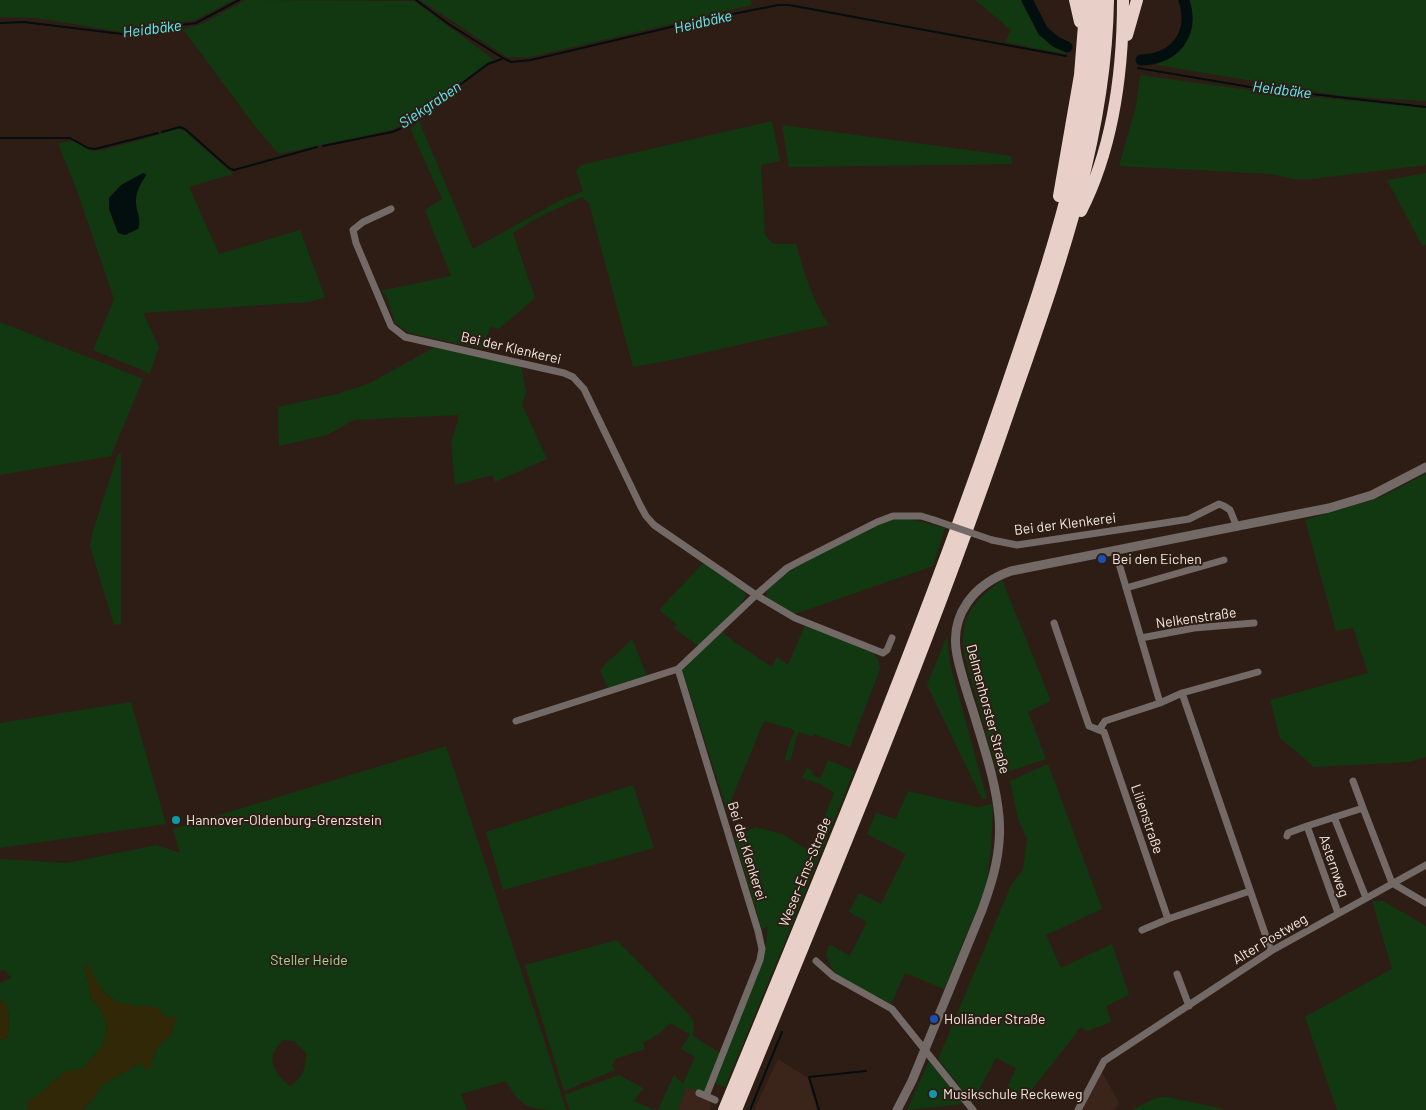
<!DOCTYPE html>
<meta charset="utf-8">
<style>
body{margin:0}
canvas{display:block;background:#2d1d14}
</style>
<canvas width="1426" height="1110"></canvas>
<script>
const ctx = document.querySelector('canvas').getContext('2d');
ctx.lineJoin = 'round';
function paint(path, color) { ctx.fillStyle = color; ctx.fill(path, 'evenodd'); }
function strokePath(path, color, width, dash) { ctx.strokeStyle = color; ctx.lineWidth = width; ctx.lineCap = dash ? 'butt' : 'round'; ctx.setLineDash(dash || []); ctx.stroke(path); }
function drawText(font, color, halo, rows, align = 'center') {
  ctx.font = font + ' Barlow,sans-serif'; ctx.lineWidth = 4; ctx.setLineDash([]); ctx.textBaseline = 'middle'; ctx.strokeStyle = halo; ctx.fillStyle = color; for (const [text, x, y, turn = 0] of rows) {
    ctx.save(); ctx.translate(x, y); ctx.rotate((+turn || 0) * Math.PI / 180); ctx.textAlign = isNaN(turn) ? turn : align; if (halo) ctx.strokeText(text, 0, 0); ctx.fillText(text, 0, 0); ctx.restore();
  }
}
paint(new Path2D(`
 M 778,1059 L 808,1078 L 817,1110 L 754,1110 Z
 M 1102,1072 L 1119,1103 L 1114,1110 L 1080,1110 Z
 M 686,1087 L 704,1093 L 711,1105 L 710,1110 L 678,1110 Z`), '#3b2419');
paint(new Path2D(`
 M 0,0 L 234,0 L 195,20 L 123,32 L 37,18 L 0,17 Z
 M 246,0 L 414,1 L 493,59 L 404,124 L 391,130 L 279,154 L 257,129 L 183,29 L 202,24 Z
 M 420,0 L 751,0 L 752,5 L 530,57 L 507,57 Z
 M 975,0 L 1021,0 C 1030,7 1031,15 1035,25 C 1040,36 1056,46 1067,49 L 1066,54 L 1005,42 L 1011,30 Z
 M 1186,0 L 1426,0 L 1426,101 L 1342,96 L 1157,65 C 1160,59 1166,57 1172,53 C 1195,37 1191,25 1186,0 Z
 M 1140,75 L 1263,92 L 1426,108 L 1426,165 L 1312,179 L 1293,179 L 1272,174 L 1119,166 L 1136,106 Z
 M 419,121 L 473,249 L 559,201 L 583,191 L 576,171 L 581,165 L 772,121 L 780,161 L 761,165 L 765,235 L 773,244 L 796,244 C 804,272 812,300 829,325 C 763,338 699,356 633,367 L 589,203 L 582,197 L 537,218 L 513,233 L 535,298 L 499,329 L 490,327 L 483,349 L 409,333 L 395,323 L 386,295 L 380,291 L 451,276 L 425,210 L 442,199 L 410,128 Z
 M 782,125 L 1005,155 L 1011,156 L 1012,164 L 789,167 Z
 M 178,129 L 184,131 L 233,174 L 189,187 L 219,254 L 300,230 L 325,297 L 309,302 L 143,313 L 159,347 L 149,375 L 147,372 L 93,350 L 114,299 L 79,196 L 58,143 L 73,141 L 91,151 L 104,150 Z
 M 1426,173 L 1426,245 L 1422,245 L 1387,180 Z
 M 0,322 L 143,379 L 111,456 L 0,475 Z
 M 435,347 L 521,366 L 526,392 L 522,405 L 547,459 L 495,482 L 493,475 L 455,485 L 451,442 L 458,421 L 458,415 L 354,420 L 327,435 L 279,446 L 278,407 L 337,394 L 370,383 Z
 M 118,454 L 121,454 L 121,624 L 114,625 L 90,546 L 93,531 Z
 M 1426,474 L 1426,757 L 1409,762 L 1314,767 L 1280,738 L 1270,700 L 1368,673 L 1353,628 L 1336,631 L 1305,520 L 1379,498 Z
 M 905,518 L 945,528 L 933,566 L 792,615 L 767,597 L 767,590 L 785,573 L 874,526 L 889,520 Z
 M 703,563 L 743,590 L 746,596 L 735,611 L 698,646 L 674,628 L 677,625 L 659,610 Z
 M 1002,580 L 1051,701 L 1028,712 L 1046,759 L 998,775 L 964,654 C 959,616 974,601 1002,580 Z
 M 805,625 L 873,653 L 878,659 L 880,669 L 850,747 L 814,734 L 813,737 L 799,732 L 796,738 L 791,759 L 787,761 L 785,760 C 786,751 791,739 795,730 L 764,721 L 727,810 L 682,669 L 720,631 L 736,643 L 772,667 L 777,657 L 788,665 Z
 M 947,636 L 950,664 L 987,799 L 982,799 L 927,685 Z
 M 632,639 L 647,676 L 608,688 L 600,671 C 602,665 626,647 632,639 Z
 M 131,702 L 166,824 L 0,848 L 0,723 Z
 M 446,746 L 548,1052 L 566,1110 C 530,1110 523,1110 506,1081 L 461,1094 L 467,1110 L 83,1110 L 92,1100 L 103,1084 L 133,1068 L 139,1062 L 150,1063 L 153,1060 L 158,1046 L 171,1035 L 177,1013 L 172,1018 L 116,1002 L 99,987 L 84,967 L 88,980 L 91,999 L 100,1008 L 107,1026 L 103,1046 L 82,1069 L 62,1073 L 61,1076 L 52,1082 L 38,1096 L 28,1100 L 27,1110 L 0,1110 L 0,1040 L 8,1037 C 9,1023 12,1009 0,999 L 0,983 L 11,978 L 5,970 L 0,971 L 0,859 L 67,863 L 157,845 L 180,853 L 173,829 ZM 282,1040 L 294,1041 L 306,1053 C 306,1068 303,1078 290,1086 C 281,1079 270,1068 273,1055 C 274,1050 280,1044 282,1040 Z
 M 828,760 L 854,771 L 799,908 L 725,1087 L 714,1083 L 764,959 L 768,926 L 762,930 L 734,837 L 755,827 L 782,834 L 811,852 L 834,793 L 821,784 L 802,778 L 807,768 L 811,770 L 815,777 L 821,778 Z
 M 1048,764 L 1102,909 L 1046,935 L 1061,968 L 1112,944 L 1129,995 L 1106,1006 L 1111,1022 L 1088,1031 L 1081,1027 L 1022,1102 L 1008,1086 L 1016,1068 L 996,1058 L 972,1103 L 938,1059 L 1012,883 L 1023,870 L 1027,839 L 1018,819 L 1010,781 Z
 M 633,785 L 654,848 L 503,890 L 486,832 Z
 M 908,791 L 977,807 L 993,804 L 991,847 L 986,887 L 944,989 L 905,973 L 891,1004 L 838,976 L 831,967 L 826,955 L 829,946 L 831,945 L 850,956 L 867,922 L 849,912 L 859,893 L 881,904 L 906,854 L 867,834 L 876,813 L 896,819 Z
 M 1372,901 L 1383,901 L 1426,926 L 1426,1110 L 1337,1110 L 1305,1017 L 1392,969 Z
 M 617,940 L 690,1016 L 694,1022 L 693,1036 L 720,1053 L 704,1093 L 686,1087 L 678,1110 L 658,1110 L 674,1075 L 683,1084 L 695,1057 L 681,1049 L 690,1034 L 670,1023 L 660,1033 L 643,1043 L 645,1049 L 615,1059 L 612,1065 L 615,1070 L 564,1091 L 525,965 Z
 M 929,1061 L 963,1104 L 907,1110 Z
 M 619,1075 L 643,1088 L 634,1101 L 655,1110 L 570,1110 L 564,1095 Z
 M 1167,1097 L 1219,1108 L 1223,1110 L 1132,1110 L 1156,1098 Z`), '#113811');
paint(new Path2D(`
 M 87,963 C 95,979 109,1009 131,1003 L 136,1007 L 140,1006 L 157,1007 L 164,1016 L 172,1018 L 178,1012 L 171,1035 L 158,1046 L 153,1060 L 150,1063 L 150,1068 L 146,1070 L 139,1062 L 133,1068 L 103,1084 L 92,1100 L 83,1110 L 27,1110 L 28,1100 L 38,1096 L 52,1082 L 61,1076 L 62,1072 L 82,1069 L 103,1046 L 107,1026 L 100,1008 L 91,999 L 88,980 L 84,966 Z
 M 0,999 C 13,1009 8,1023 8,1037 L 0,1040 Z`), '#302806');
paint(new Path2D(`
 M 143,173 L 146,174 L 146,176 C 141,182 135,194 136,202 C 136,212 142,219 138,229 L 125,235 L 118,233 L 109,209 L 109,198 L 121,185 Z`), '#030e0e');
strokePath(new Path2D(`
 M 416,0 L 450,25 L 503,58 L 511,62 L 531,60 L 688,23 L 778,5 L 789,5 L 1066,56
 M 0,23 L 24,22 L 122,34 L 156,28 L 196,23 L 239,0
 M 1138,68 L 1250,87 L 1426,107
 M 162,132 L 180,127 L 185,129 L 229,168 L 234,170 L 317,147
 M 0,138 L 70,138 L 88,148 L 95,149 L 158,133
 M 323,146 L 392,132 L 402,128 L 488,64 L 502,59
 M 750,1110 L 782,1032
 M 819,1110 L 809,1077 L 866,1071`), '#030e0e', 2);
strokePath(new Path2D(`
 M 1027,0 L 1043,31 L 1056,42 L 1067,47
 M 1141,60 C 1175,59 1195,34 1184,0`), '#030e0e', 11);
strokePath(new Path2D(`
 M 391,209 L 363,222 L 353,230 L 356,243 L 391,326 L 405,337 L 564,373 L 573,377 L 584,389 L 640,505 L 646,516 L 654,525 L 756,595 L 795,618 L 883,653 L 887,650 L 892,638
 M 992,540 L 1017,545 L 1164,523 L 1189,519 L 1219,504 L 1224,506 L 1230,510 L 1237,527
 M 1115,550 L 1160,703 L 1182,693 L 1271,951
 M 1126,588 L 1224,560
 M 1054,623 L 1089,726 L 1099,730
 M 1141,638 L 1194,628 L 1254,623
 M 678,669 L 758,931 L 762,949 L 760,960 L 706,1096
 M 1182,693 L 1258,672
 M 1160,703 L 1105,721 L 1099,730 L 1104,732 L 1168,919
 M 516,721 L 678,669 L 756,595 L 787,568 L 804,559 L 877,522 L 893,516 L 921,516 L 934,520
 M 1353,781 L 1363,808
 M 1334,817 L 1366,898
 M 1307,826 L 1363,808 L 1392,883 L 1426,903
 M 1287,836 L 1288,833 L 1307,826 L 1338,913
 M 1142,930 L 1168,919 L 1250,891
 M 816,961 L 833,976 L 892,1009 L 973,1110
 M 1177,974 L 1189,1006
 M 699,1093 L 715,1100
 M 1078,1110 L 1104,1061 L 1271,951 L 1426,865`), '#736966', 7);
strokePath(new Path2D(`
 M 897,1110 L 912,1081 L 982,910 C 993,880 1002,850 999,817 C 996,782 984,748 974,714 C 968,695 961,675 957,655 C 949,615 974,584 1011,571 L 1329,508 L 1372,495 L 1426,467`), '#736966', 9);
strokePath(new Path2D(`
 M 1075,0 L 1080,22
 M 1127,35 L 1137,0
 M 1059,196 L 1080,75 L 1086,0
 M 1081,211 C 1113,148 1123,70 1123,0
 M 724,1110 C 820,877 918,645 1000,406 C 1045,274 1093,141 1097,0
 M 736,1110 C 831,879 928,648 1009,411 C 1055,278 1106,143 1108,0`), '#e8cfc8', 12);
strokePath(new Path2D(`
 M 934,520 L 992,540`), '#736966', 7);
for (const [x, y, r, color] of [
 [1102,559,5,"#1a4fb4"],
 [176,820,5,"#0f9aa8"],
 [934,1019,5,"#1a4fb4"],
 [933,1094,5,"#0f9aa8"]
]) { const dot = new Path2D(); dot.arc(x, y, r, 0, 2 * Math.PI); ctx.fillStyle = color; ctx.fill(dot); strokePath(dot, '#2d1d14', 2); }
drawText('14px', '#f3e8e2', '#2d1d14', [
 ["Bei der Klenkerei",511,348,13],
 ["Bei der Klenkerei",1065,524,-7],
 ["Nelkenstraße",1196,618,-8],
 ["Delmenhorster Straße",988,709,75],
 ["Lilienstraße",1147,819,71],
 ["Bei der Klenkerei",747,851,73],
 ["Asternweg",1334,866,71],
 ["Weser-Ems-Straße",805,872,-68],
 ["Alter Postweg",1270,939,-31]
]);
drawText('14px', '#f3e8e2', '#2d1d14', [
 ["Bei den Eichen",1112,559],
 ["Hannover-Oldenburg-Grenzstein",186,820],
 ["Holländer Straße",944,1019],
 ["Musikschule Reckeweg",943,1094]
], 'left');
drawText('14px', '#99de95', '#2d1d14', [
 ["Steller Heide",309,960]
]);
drawText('italic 15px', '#60eef3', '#2d1d14', [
 ["Heidbäke",703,22,-13],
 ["Heidbäke",152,29,-7],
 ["Heidbäke",1282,90,7],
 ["Siekgraben",430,105,-34]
]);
</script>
